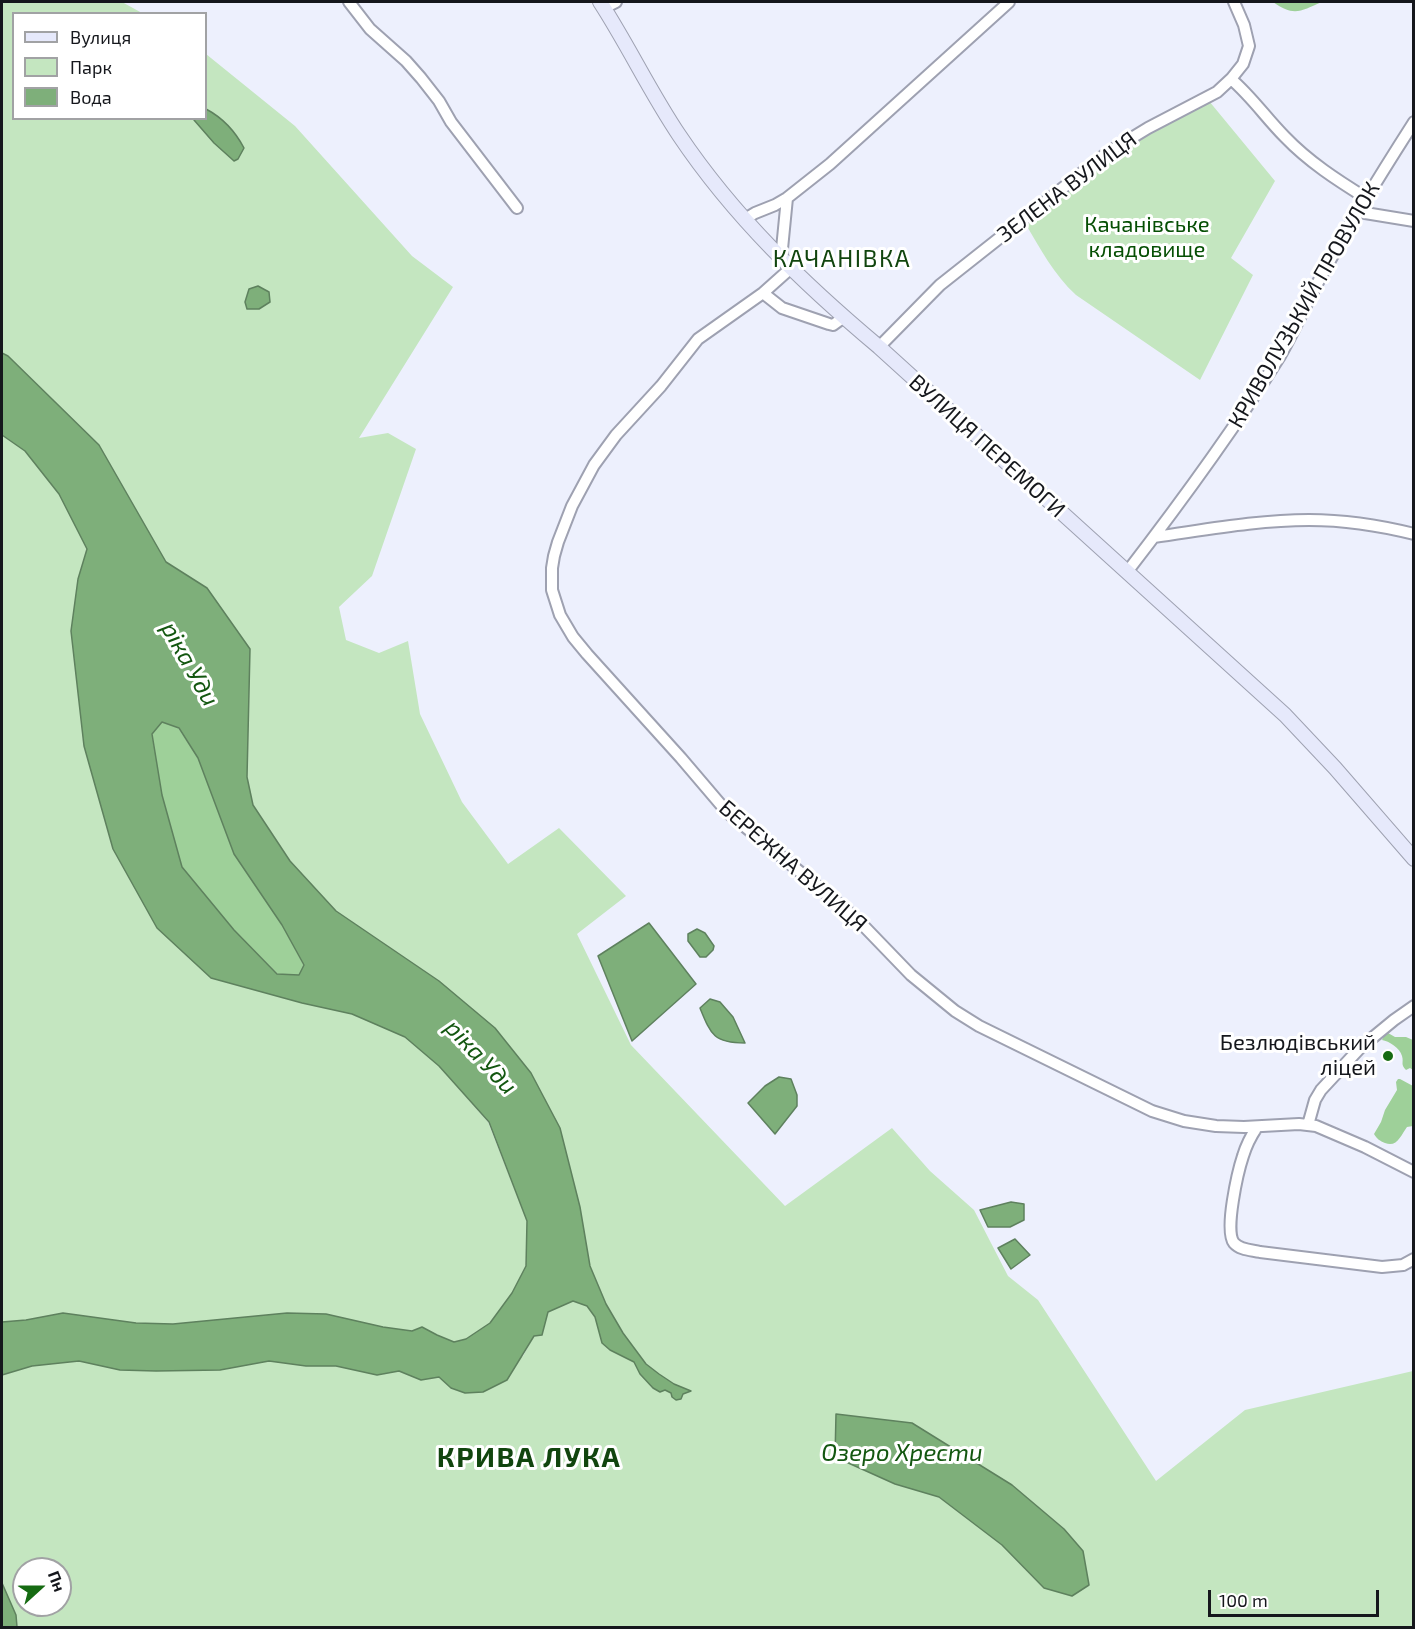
<!DOCTYPE html>
<meta charset="utf-8">
<style>
body{margin:0}
#map{position:relative;width:1415px;height:1629px;overflow:hidden;background:#edf0fd;font-family:"Exo 2",sans-serif}
canvas{display:block}
.frame{position:absolute;inset:0;border:3px solid #15171c;pointer-events:none}
.legend{position:absolute;left:12px;top:12px;width:195px;height:108px;box-sizing:border-box;background:#fff;border:2px solid #a1a2a4;margin:0;padding:8px 10px;list-style:none;font-size:18px;color:#15171c}
.legend li{display:flex;align-items:center;gap:12px;height:30px}
.legend b{width:30px;border:2px solid #a1a2a4}
.north{position:absolute;left:12px;top:1557px;width:60px;height:60px;box-sizing:border-box;background:#fff;border:2px solid #a1a2a4;border-radius:50%;rotate:69deg;font-size:16px;font-weight:700;line-height:24px;text-align:center;color:#15171c}
.north::after{content:'';display:block;margin:auto;width:21px;height:27px;background:#166b12;clip-path:polygon(50% 0,100% 100%,50% 72%,0 100%)}
.scale{position:absolute;left:1208px;top:1590px;width:171px;height:27px;box-sizing:border-box;border:3px solid #15171c;border-top:0;padding-left:8px;font-size:18px;line-height:21px;white-space:nowrap;color:#15171c;-webkit-text-stroke:4px #fff;paint-order:stroke}
</style>
<div id="map">
<canvas width="1415" height="1629"></canvas>
<div class="frame"></div>
<ul class="legend">
<li><b style="height:8px;background:#e6e9fb"></b>Вулиця</li>
<li><b style="height:16px;background:#c4e6c0"></b>Парк</li>
<li><b style="height:16px;background:#7eaf7a"></b>Вода</li>
</ul>
<div class="north">Пн</div>
<div class="scale">100 m</div>
</div>
<script>
const ctx = document.querySelector('canvas').getContext('2d');
ctx.lineJoin = 'round';
function paint(path, color) { ctx.fillStyle = color; ctx.fill(path, 'evenodd'); }
function strokePath(path, color, width, dash) { ctx.strokeStyle = color; ctx.lineWidth = width; ctx.lineCap = dash ? 'butt' : 'round'; ctx.setLineDash(dash || []); ctx.stroke(path); }
function drawText(font, color, halo, rows, align = 'center') {
  ctx.font = font + ' "Exo 2",sans-serif'; ctx.lineWidth = 6; ctx.setLineDash([]); ctx.textBaseline = 'middle'; ctx.strokeStyle = halo; ctx.fillStyle = color; for (const [text, x, y, turn = 0] of rows) {
    ctx.save(); ctx.translate(x, y); ctx.rotate((+turn || 0) * Math.PI / 180); ctx.textAlign = isNaN(turn) ? turn : align; if (halo) ctx.strokeText(text, 0, 0); ctx.fillText(text, 0, 0); ctx.restore();
  }
}
paint(new Path2D(`
 M 2,2 L 122,2 L 142,13 L 14,14 L 14,118 L 206,118 L 206,54 L 295,126 L 412,256 L 453,287 L 359,438 L 388,433 L 416,449 L 372,576 L 339,607 L 346,640 L 379,653 L 408,641 L 420,714 L 462,802 L 508,864 L 559,828 L 626,896 L 577,934 L 631,1045 L 785,1206 L 892,1128 L 930,1171 L 974,1210 L 1008,1276 L 1038,1300 L 1156,1481 L 1245,1410 L 1413,1371 L 1413,1627 L 17,1627 L 16,1615 L 2,1583 L 2,1375 L 32,1366 L 79,1361 L 120,1370 L 156,1371 L 220,1370 L 269,1361 L 306,1366 L 336,1366 L 377,1375 L 399,1371 L 421,1380 L 439,1377 L 451,1388 L 523,1356 L 534,1336 L 542,1334 L 548,1312 L 573,1301 L 587,1306 L 595,1317 L 602,1343 L 634,1362 L 640,1374 L 671,1393 L 672,1397 L 690,1391 L 674,1384 L 659,1374 L 646,1364 L 623,1333 L 606,1304 L 590,1266 L 580,1207 L 439,981 L 336,911 L 290,861 L 253,805 L 207,588 L 166,562 L 99,445 L 8,356 L 2,353 ZM 912,1423 L 1012,1485 L 1064,1529 L 1044,1588 L 1002,1545 L 939,1497 ZM 24,1569 L 60,1569 L 60,1605 L 24,1605 Z
 M 1209,101 L 1275,181 L 1231,258 L 1253,275 L 1200,380 L 1076,295 C 1054,275 1040,248 1025,223 L 1116,151 Z
 M 2,435 L 25,451 L 59,494 L 87,549 L 352,1014 L 405,1037 L 439,1066 L 488,1122 L 527,1221 L 526,1266 L 512,1293 L 490,1323 L 466,1339 L 454,1342 L 436,1335 L 423,1328 L 412,1331 L 383,1327 L 326,1314 L 287,1313 L 173,1324 L 136,1323 L 63,1313 L 26,1320 L 2,1322 Z`), '#c4e6c0');
paint(new Path2D(`
 M 1273,2 L 1322,2 C 1301,11 1294,17 1273,2 Z
 M 162,721 L 178,728 L 198,758 L 234,854 L 282,925 L 304,966 L 299,975 L 278,974 L 234,930 L 182,867 L 162,795 L 152,734 Z
 M 1388,1033 L 1395,1037 L 1406,1037 L 1413,1040 L 1413,1070 L 1410,1068 L 1406,1070 C 1400,1064 1404,1063 1402,1056 C 1400,1048 1389,1041 1382,1040 L 1385,1034 Z
 M 1398,1079 L 1400,1079 L 1413,1086 L 1413,1126 L 1407,1127 C 1401,1135 1397,1148 1385,1143 C 1380,1141 1377,1139 1374,1134 L 1381,1122 L 1385,1110 L 1397,1090 L 1396,1082 Z`), '#9ed099');
const water = new Path2D(`
 M 206,109 C 223,118 235,131 244,148 L 238,159 L 234,161 L 214,143 L 194,120 L 194,119 L 206,118 Z
 M 258,286 L 269,292 L 270,302 L 259,309 L 247,309 L 245,302 L 249,289 Z
 M 2,353 L 8,356 L 99,445 L 166,562 L 207,588 L 250,649 L 247,777 L 253,805 L 290,861 L 336,911 L 439,981 L 495,1028 L 531,1073 L 560,1128 L 580,1207 L 590,1266 L 606,1304 L 623,1333 L 646,1364 L 659,1374 L 674,1384 L 691,1391 L 683,1394 L 681,1399 L 676,1400 L 672,1397 L 671,1393 L 665,1390 L 660,1392 L 653,1388 L 640,1374 L 634,1362 L 610,1350 L 602,1343 L 595,1317 L 587,1306 L 573,1301 L 548,1312 L 542,1335 L 534,1336 L 507,1380 L 483,1392 L 465,1393 L 451,1388 L 439,1377 L 421,1380 L 399,1371 L 377,1375 L 336,1366 L 306,1366 L 269,1361 L 220,1370 L 156,1371 L 120,1370 L 79,1361 L 32,1366 L 2,1375 L 2,1322 L 26,1320 L 63,1313 L 136,1323 L 173,1324 L 287,1313 L 326,1314 L 383,1327 L 412,1331 L 422,1327 L 437,1335 L 454,1342 L 466,1339 L 490,1323 L 512,1293 L 526,1266 L 527,1221 L 489,1122 L 439,1066 L 405,1037 L 352,1014 L 302,1003 L 211,978 L 157,928 L 113,849 L 84,746 L 71,631 L 78,579 L 87,549 L 59,494 L 25,451 L 2,435 ZM 162,722 L 179,728 L 198,758 L 234,854 L 282,925 L 304,965 L 299,975 L 277,974 L 234,930 L 182,867 L 162,795 L 152,734 Z
 M 649,923 L 696,984 L 632,1041 L 598,956 Z
 M 697,929 L 705,933 L 714,946 L 713,950 L 706,957 L 700,957 L 688,941 L 688,934 Z
 M 710,999 L 720,1002 L 733,1017 L 745,1043 C 714,1043 711,1035 700,1008 Z
 M 779,1077 L 791,1079 L 797,1095 L 797,1106 L 775,1134 L 748,1103 L 765,1086 Z
 M 1011,1202 L 1024,1204 L 1024,1220 L 1010,1227 L 988,1227 L 980,1210 Z
 M 1015,1239 L 1030,1255 L 1011,1269 L 998,1248 Z
 M 836,1414 L 912,1423 L 1012,1485 L 1064,1529 L 1083,1551 L 1089,1585 L 1072,1596 L 1044,1588 L 1002,1545 L 939,1497 L 895,1484 L 835,1457 Z
 M 2,1583 L 16,1615 L 17,1627 L 2,1627 Z`);
paint(water, '#7eaf7a');
strokePath(water, '#5e815e', 1.5);
const street = new Path2D(`
 M 349,2 L 370,29 L 406,61 L 421,78 L 439,101 L 451,122 L 517,208
 M 604,8 L 616,2
 M 1231,79 C 1252,97 1266,118 1285,137 C 1309,162 1337,180 1366,198
 M 1359,212 L 1414,221
 M 745,219 L 755,213 L 775,205 L 787,198 L 830,164 L 1009,2
 M 781,259 L 787,198
 M 791,268 L 763,293 L 698,339 L 661,386 L 616,435 L 594,465 L 572,506 L 558,542 L 554,556 L 552,568 L 552,590 L 560,615 L 573,637 L 587,654 L 681,758 L 727,812 L 856,918 L 911,975 L 955,1011 L 979,1026 L 1152,1111 L 1184,1121 L 1216,1126 L 1244,1127 L 1299,1124 L 1316,1126 L 1365,1147 L 1414,1172
 M 763,293 L 782,308 L 829,324 L 833,325 L 844,317
 M 879,347 L 940,285 L 1107,153 L 1148,128 L 1217,92 L 1231,79 L 1243,64 L 1249,46 L 1244,25 L 1234,2
 M 1154,537 C 1205,530 1258,520 1309,520 C 1342,520 1382,526 1414,534
 M 1127,572 C 1181,502 1233,431 1280,356 C 1295,330 1307,301 1322,275 C 1350,223 1382,172 1414,122
 M 1308,1125 L 1315,1100 L 1321,1090 L 1360,1048 L 1394,1020 L 1414,1006
 M 1257,1127 C 1251,1136 1246,1146 1243,1156 C 1238,1171 1224,1231 1234,1243 C 1240,1250 1252,1250 1260,1252 L 1382,1267 L 1403,1265 L 1414,1259`);
const secondary = new Path2D(`
 M 600,2 C 628,45 650,92 679,135 C 734,217 804,284 879,347 L 1285,715 L 1335,768 L 1414,859`);
strokePath(street, '#9ea1b1', 14);
strokePath(secondary, '#9ea1b1', 16);
strokePath(street, '#fff', 10);
strokePath(secondary, '#e6e9fb', 14);
for (const [x, y, r, color] of [
 [1388,1056,6,"#166b12"]
]) { const dot = new Path2D(); dot.arc(x, y, r, 0, 2 * Math.PI); ctx.fillStyle = color; ctx.fill(dot); strokePath(dot, '#fff', 2); }
drawText('22px', '#15171c', '#fff', [
 ["ЗЕЛЕНА ВУЛИЦЯ",1067,187,-37],
 ["КРИВОЛУЗЬКИЙ ПРОВУЛОК",1304,305,-60],
 ["ВУЛИЦЯ ПЕРЕМОГИ",987,446,42],
 ["БЕРЕЖНА ВУЛИЦЯ",793,866,41]
]);
drawText('22px', '#064f04', '#fff', [
 ["Качанівське",1147,225],
 ["кладовище",1147,250]
]);
drawText('22px', '#15171c', '#fff', [
 ["Безлюдівський",1376,1043],
 ["ліцей",1376,1068]
], 'right');
ctx.letterSpacing = '1.5px';
drawText('24px', '#11450e', '#fff', [
 ["КАЧАНІВКА",842,259]
]);
ctx.letterSpacing = '0px';
drawText('italic 24px', '#135710', '#fff', [
 ["ріка Уди",190,664,61],
 ["ріка Уди",481,1057,47],
 ["Озеро Хрести",902,1453]
]);
ctx.letterSpacing = '1.5px';
drawText('bold 28px', '#11450e', '#fff', [
 ["КРИВА ЛУКА",529,1458]
]);
ctx.letterSpacing = '0px';
</script>
